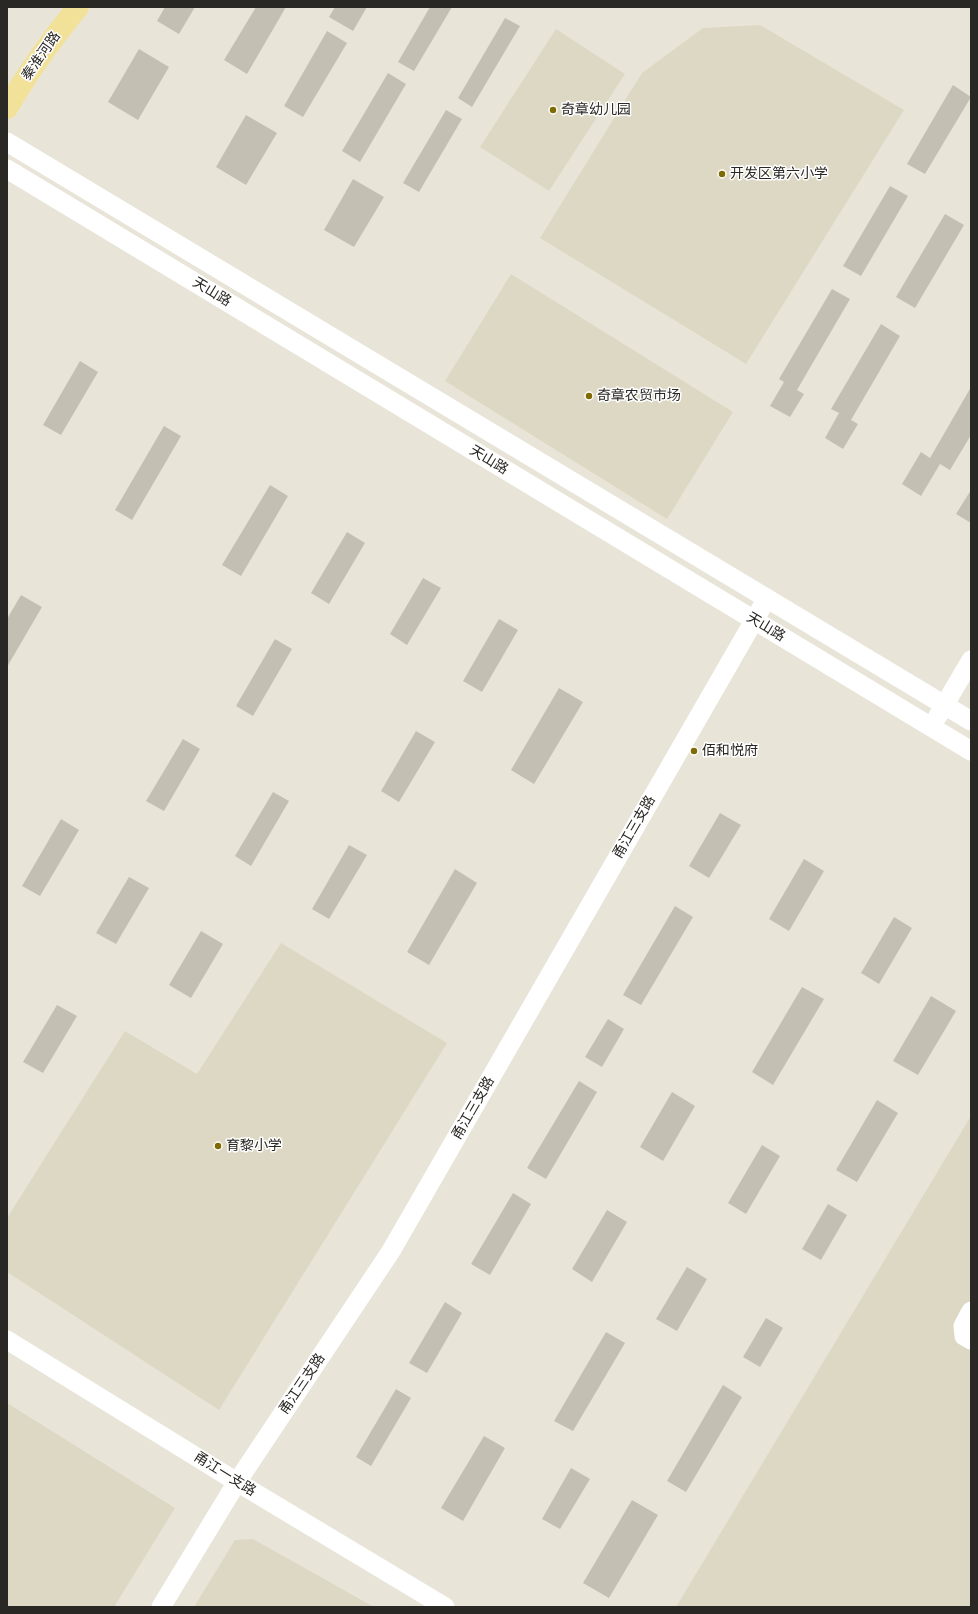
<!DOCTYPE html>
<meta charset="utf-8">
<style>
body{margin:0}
#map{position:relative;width:978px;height:1614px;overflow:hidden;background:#e8e5d8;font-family:"Alegreya Sans",sans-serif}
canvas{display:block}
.frame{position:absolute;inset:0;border:8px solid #2a2824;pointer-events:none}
</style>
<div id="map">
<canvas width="978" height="1614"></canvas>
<div class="frame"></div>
</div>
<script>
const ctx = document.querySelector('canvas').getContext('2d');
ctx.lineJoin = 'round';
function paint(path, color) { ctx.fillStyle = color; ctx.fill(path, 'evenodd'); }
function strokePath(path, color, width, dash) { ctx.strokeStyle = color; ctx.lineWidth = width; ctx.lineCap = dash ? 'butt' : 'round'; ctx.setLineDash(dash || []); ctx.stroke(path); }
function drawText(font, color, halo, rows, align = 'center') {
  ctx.font = font + ' "Alegreya Sans","Noto Sans SC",sans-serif'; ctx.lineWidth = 3; ctx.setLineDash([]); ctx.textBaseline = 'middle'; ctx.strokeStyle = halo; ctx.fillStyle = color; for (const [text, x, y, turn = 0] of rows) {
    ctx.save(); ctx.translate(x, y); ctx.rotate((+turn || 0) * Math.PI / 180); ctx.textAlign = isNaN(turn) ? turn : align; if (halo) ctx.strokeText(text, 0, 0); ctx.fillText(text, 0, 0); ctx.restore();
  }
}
paint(new Path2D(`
 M 760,25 L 904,110 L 746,364 L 540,238 L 642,73 L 703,28 Z
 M 556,29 L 625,74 L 549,191 L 480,147 Z
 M 511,274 L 733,412 L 667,519 L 445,381 Z
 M 281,943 L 447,1043 L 219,1410 L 7,1272 L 7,1218 L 125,1031 L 197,1074 Z
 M 971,1116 L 971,1607 L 676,1607 Z
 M 7,1403 L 175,1508 L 114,1607 L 7,1607 Z
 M 253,1539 L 374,1607 L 194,1607 L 235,1540 Z`), '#ddd8c4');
paint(new Path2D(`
 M 165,7 L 195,7 L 179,34 L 157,21 Z
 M 256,7 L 286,7 L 247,74 L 224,60 Z
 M 335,7 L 367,7 L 353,31 L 329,17 Z
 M 430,7 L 452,7 L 414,71 L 398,62 Z
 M 505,18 L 520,26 L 472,107 L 458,98 Z
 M 327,31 L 347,43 L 303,117 L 284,106 Z
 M 139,49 L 169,67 L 138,120 L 108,102 Z
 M 388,73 L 406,84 L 360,162 L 342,151 Z
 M 953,85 L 971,97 L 925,174 L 907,164 Z
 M 446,110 L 462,119 L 419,192 L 403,183 Z
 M 246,115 L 277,133 L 246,185 L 216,167 Z
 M 353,179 L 384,197 L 354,247 L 324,230 Z
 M 890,186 L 908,196 L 861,276 L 843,266 Z
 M 945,214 L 964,225 L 915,308 L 896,297 Z
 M 832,289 L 850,299 L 797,390 L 804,394 L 790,417 L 770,406 L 784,382 L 779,379 Z
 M 881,324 L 900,336 L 851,420 L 858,424 L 843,449 L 825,438 L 839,413 L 831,409 Z
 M 80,361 L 98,372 L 61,435 L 43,425 Z
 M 971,387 L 971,435 L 950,470 L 940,464 L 921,496 L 902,484 L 921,452 L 930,458 Z
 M 164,426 L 181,436 L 132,520 L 115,510 Z
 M 270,485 L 288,496 L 241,576 L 222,565 Z
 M 971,490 L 971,523 L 956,514 Z
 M 347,532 L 365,543 L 329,604 L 311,593 Z
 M 423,578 L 441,588 L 407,645 L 390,634 Z
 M 21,595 L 42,607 L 7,667 L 7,619 Z
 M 499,619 L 518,630 L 482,692 L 463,681 Z
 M 275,639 L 292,649 L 253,716 L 236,706 Z
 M 559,688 L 583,702 L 534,784 L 511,770 Z
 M 416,731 L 435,742 L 399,802 L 381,791 Z
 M 183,739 L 200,749 L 164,811 L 146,801 Z
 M 273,792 L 289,801 L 251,866 L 235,856 Z
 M 720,813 L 741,825 L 709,878 L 689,866 Z
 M 61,819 L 79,830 L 40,896 L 22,886 Z
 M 349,845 L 367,855 L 329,919 L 312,909 Z
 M 804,859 L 824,871 L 789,931 L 769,919 Z
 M 455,869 L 477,883 L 429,965 L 407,952 Z
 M 129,877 L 149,888 L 116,944 L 96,933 Z
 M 675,906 L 693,917 L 641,1005 L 623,995 Z
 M 894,917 L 912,928 L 879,984 L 861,973 Z
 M 201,931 L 223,944 L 191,998 L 169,985 Z
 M 802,987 L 824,999 L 773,1085 L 752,1072 Z
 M 931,996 L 956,1011 L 918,1075 L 893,1061 Z
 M 57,1005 L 77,1016 L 43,1073 L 23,1062 Z
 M 608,1019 L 624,1029 L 602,1067 L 585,1057 Z
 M 579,1081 L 597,1092 L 546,1179 L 527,1168 Z
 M 672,1092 L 695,1106 L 663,1161 L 640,1147 Z
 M 877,1100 L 898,1113 L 857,1182 L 836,1170 Z
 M 762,1145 L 780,1156 L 746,1214 L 728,1203 Z
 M 513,1193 L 531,1204 L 490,1275 L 471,1264 Z
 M 828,1204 L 847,1215 L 821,1260 L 802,1249 Z
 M 607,1210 L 627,1222 L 592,1282 L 572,1269 Z
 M 687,1267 L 707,1279 L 677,1331 L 656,1319 Z
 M 445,1302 L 462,1313 L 427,1373 L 409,1363 Z
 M 766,1318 L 783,1328 L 760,1367 L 743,1357 Z
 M 606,1332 L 625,1343 L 573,1431 L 554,1421 Z
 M 723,1385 L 742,1397 L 686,1492 L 667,1481 Z
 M 396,1389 L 411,1398 L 371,1466 L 356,1457 Z
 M 484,1436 L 505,1448 L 463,1521 L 441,1508 Z
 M 571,1468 L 590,1479 L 560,1529 L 542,1519 Z
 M 632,1500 L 658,1515 L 609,1598 L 583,1583 Z`), '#c3c0b3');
strokePath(new Path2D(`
 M 7,142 L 971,721
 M 7,169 L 971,751
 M 938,716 L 971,660
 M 971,1311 L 963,1326 L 964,1336 L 971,1340
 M 7,1340 L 237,1482 L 445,1607
 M 161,1607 L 237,1482 L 391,1251 L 767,598`), '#fff', 19);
strokePath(new Path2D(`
 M 7,108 C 28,72 52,39 78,7`), '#f2e199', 22);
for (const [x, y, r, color] of [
 [553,110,4,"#7f6b04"],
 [722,174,4,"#7f6b04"],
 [589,396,4,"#7f6b04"],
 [694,751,4,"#7f6b04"],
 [218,1146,4,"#7f6b04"]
]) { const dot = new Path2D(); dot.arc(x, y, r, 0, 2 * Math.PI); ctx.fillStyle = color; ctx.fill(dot); strokePath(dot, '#fff', 1.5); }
drawText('14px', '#2a2824', '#fff', [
 ["秦淮河路",41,56,-55],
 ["天山路",212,292,31],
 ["天山路",489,460,31],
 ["天山路",766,627,31],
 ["甬江三支路",634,827,-60],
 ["甬江三支路",473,1108,-60],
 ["甬江三支路",302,1384,-56],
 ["甬江一支路",225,1474,32]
]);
drawText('14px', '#2a2824', '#fff', [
 ["奇章幼儿园",561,110],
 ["开发区第六小学",730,174],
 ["奇章农贸市场",597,396],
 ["佰和悦府",702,751],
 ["育黎小学",226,1146]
], 'left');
</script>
